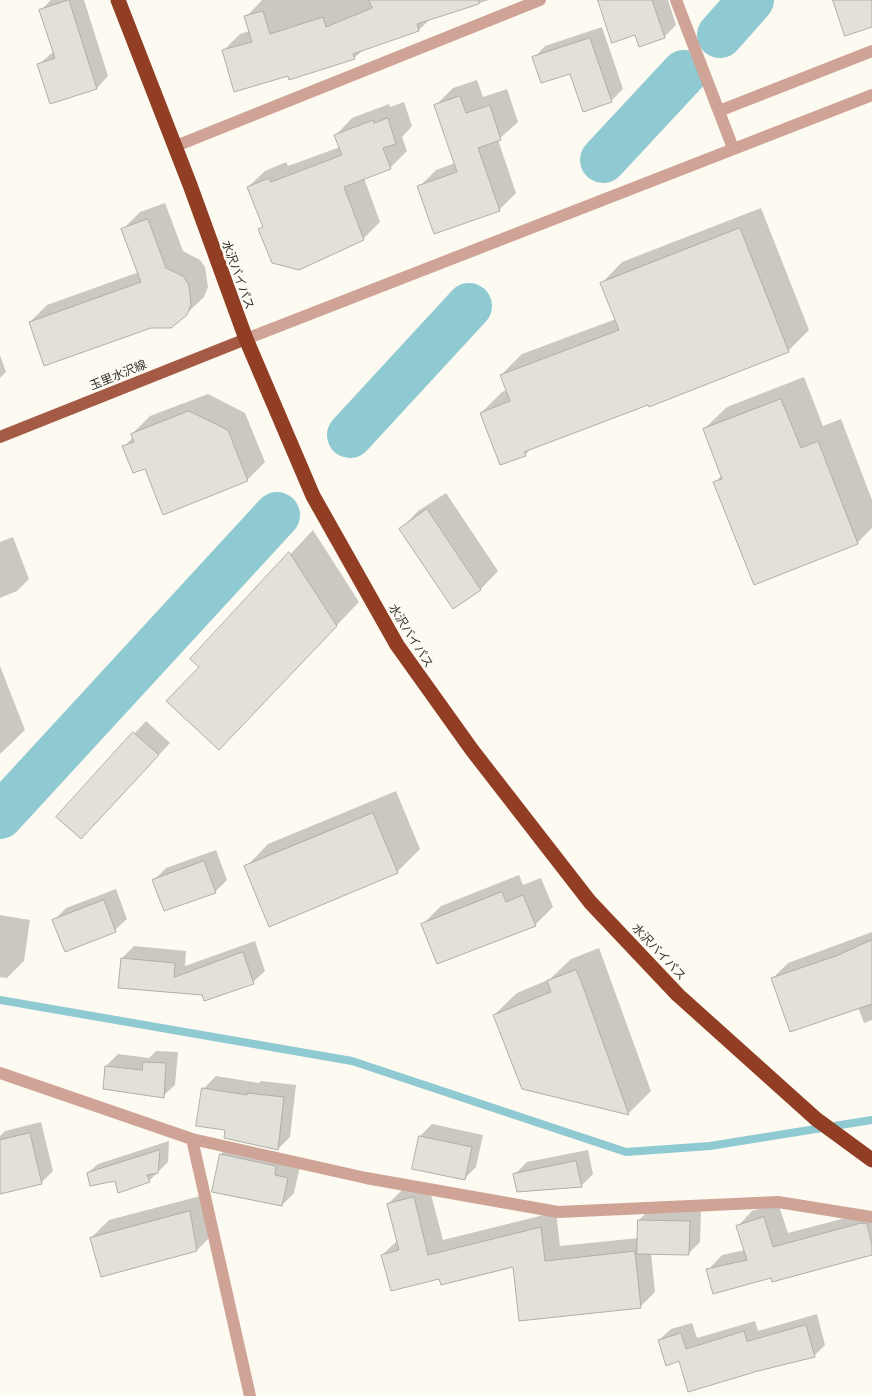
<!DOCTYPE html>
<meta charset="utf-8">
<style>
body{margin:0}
canvas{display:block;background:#fcfaf1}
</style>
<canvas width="872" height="1396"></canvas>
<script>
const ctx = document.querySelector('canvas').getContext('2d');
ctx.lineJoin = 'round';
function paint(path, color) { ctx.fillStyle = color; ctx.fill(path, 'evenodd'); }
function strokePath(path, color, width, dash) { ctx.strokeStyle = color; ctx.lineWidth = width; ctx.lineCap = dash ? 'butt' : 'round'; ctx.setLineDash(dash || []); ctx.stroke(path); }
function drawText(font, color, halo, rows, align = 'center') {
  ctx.font = font + ' Commissioner,"Noto Sans JP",sans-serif'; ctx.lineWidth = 5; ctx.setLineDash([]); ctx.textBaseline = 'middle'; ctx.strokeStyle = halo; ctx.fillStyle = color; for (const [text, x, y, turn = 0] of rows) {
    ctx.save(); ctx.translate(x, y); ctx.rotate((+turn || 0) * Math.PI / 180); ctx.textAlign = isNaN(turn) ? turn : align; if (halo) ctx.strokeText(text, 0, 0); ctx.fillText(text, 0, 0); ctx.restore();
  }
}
paint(new Path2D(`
 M 51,0 L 84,0 L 108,76 L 97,88 L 38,65 L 54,51 L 41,10 Z
 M 262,0 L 489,0 L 430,19 L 419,30 L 363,50 L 354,58 L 288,75 L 223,51 L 240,34 L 250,31 L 246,17 Z
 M 602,0 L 668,0 L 676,25 L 664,37 L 636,34 Z
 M 602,27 L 623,89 L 611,101 L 571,72 L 534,58 L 545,46 Z
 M 477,80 L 483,97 L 507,89 L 518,122 L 498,140 L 516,193 L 499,210 L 419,187 L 436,170 L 455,163 L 436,105 L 453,88 Z
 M 404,102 L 412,126 L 402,137 L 407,151 L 390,168 L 364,178 L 380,222 L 363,239 L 260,229 L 264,225 L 248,187 L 265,171 L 286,162 L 288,166 L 340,147 L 336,135 L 352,118 L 389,104 L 390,107 Z
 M 165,203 L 183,251 L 200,260 L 205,267 L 208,287 L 204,297 L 186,314 L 30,322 L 47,305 L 139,272 L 123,229 L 140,212 Z
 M 761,208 L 809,330 L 788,351 L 532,447 L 525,455 L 481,413 L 502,392 L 507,390 L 501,375 L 522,354 L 616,319 L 602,283 L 622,262 Z
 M 0,355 L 6,372 L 0,378 Z
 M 804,377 L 823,426 L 841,419 L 872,500 L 872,528 L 857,543 L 715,482 L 722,475 L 704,429 L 727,407 Z
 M 208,394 L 245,413 L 265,462 L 247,480 L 145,467 L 124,447 L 133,437 L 132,434 L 150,416 Z
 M 446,493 L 498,571 L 481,589 L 454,607 L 401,529 L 418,511 Z
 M 313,530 L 359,602 L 219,749 L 200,667 L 192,659 Z
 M 13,537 L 29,579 L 17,591 L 0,598 L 0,542 Z
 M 0,666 L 25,730 L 0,754 Z
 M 146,721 L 170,743 L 93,826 L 57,817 Z
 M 396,791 L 420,849 L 397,872 L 246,867 L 268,844 Z
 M 216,850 L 227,880 L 215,892 L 154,880 L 166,868 Z
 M 519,875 L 523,885 L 541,878 L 553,907 L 535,925 L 423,924 L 441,906 Z
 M 116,889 L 127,919 L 115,930 L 54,920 L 66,908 Z
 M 0,915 L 30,920 L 24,961 L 7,978 L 0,977 Z
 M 872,932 L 872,1020 L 864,1023 L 858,1007 L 772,979 L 788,963 Z
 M 255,941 L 265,971 L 253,982 L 203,994 L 122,958 L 134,946 L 186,951 L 185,966 Z
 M 599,948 L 651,1091 L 628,1114 L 494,1015 L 517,993 L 550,979 L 571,959 Z
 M 156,1051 L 178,1052 L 175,1085 L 163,1096 L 106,1066 L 118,1054 L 149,1058 Z
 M 216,1076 L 259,1083 L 261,1081 L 296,1085 L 290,1137 L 278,1149 L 227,1129 L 204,1088 Z
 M 41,1122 L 53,1171 L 41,1183 L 0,1193 L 0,1136 L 5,1131 Z
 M 432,1124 L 483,1135 L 476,1167 L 464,1179 L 420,1136 Z
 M 169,1141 L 168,1162 L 149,1181 L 116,1180 L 88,1173 L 98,1164 Z
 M 233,1142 L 300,1166 L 294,1193 L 282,1205 L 214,1192 L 221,1154 Z
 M 588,1150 L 593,1174 L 581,1186 L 515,1174 L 527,1162 Z
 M 428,1183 L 443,1240 L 556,1212 L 560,1246 L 639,1238 L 639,1220 L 651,1208 L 701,1209 L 700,1242 L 688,1254 L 651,1253 L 655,1292 L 640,1307 L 514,1265 L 440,1278 L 382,1255 L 398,1240 L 388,1204 L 403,1189 Z
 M 208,1194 L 215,1232 L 197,1250 L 91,1238 L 109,1220 Z
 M 778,1203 L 788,1233 L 872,1211 L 872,1254 L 772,1276 L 708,1270 L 722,1255 L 745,1250 L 738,1226 L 752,1211 Z
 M 817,1314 L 825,1345 L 814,1356 L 680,1360 L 659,1340 L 671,1329 L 692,1323 L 697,1338 L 755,1321 L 758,1331 Z`), '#0003');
strokePath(new Path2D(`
 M 0,1000 L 352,1061 L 626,1152 L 710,1146 L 872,1120`), '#8fc9d2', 8);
strokePath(new Path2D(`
 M 720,35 L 751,0
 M 603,160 L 684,73
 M 350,435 L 469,306
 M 0,816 L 277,515`), '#8fc9d2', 46);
const building = new Path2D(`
 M 69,0 L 97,89 L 50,104 L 37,64 L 55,58 L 39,10 Z
 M 369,0 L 479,0 L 479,4 L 417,24 L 419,31 L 353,54 L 355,59 L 289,80 L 288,76 L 234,92 L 222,50 L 252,42 L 244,16 L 263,11 L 270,34 L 323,17 L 326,27 L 372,8 Z
 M 598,0 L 652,0 L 665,38 L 639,47 L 635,35 L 612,43 Z
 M 833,0 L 872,0 L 872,27 L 845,36 Z
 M 590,38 L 612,102 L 583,112 L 570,74 L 541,83 L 532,57 Z
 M 460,96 L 466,113 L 490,105 L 501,140 L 478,148 L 500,211 L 434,234 L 417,186 L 457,172 L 434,105 Z
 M 388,118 L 396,144 L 383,148 L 391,169 L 344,187 L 364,240 L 299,270 L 272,263 L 258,229 L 263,227 L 247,187 L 269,178 L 271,182 L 342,155 L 334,135 L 373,120 L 374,123 Z
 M 148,219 L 166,268 L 183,276 L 189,285 L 191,305 L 187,315 L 171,328 L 151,328 L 44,366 L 29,322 L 141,282 L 121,229 Z
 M 740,228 L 789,352 L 649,407 L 648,405 L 524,452 L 526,456 L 500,465 L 480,413 L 510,401 L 500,375 L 619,330 L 600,283 Z
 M 781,399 L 801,448 L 818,441 L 858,544 L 754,585 L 713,482 L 722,479 L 703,429 Z
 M 189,411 L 228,430 L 248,481 L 163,515 L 145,469 L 133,473 L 122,446 L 134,442 L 131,434 Z
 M 427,509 L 481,590 L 453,609 L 399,529 Z
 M 289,552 L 337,626 L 219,750 L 166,701 L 199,667 L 190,659 Z
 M 133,732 L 159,755 L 81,839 L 56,817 Z
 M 373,813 L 398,873 L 269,927 L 244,866 Z
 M 204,861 L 216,893 L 164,911 L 152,880 Z
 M 502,892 L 506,902 L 523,895 L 536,926 L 437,964 L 421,924 Z
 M 104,900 L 116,932 L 65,952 L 52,920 Z
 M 872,940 L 872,1004 L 790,1032 L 771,978 L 836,956 Z
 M 243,952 L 254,984 L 204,1001 L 202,995 L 118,988 L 121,958 L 175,963 L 174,977 Z
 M 576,970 L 581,981 L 629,1115 L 522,1089 L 493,1015 L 551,992 L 547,981 Z
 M 143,1062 L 166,1063 L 164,1098 L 103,1089 L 105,1066 L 142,1070 Z
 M 202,1088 L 247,1095 L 247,1093 L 284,1097 L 278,1150 L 224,1138 L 225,1130 L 196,1126 Z
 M 30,1133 L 42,1184 L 0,1194 L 0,1140 Z
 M 419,1136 L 472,1147 L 465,1180 L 412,1169 Z
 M 160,1150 L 158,1173 L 147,1175 L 150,1182 L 118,1193 L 115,1181 L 90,1186 L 87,1173 Z
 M 220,1154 L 276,1166 L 275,1175 L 288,1178 L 282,1206 L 212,1192 Z
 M 576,1161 L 582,1187 L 517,1192 L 513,1174 Z
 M 414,1197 L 428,1255 L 541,1227 L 545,1261 L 635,1251 L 641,1308 L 519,1321 L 513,1267 L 441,1285 L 439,1279 L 391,1291 L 381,1255 L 399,1250 L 387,1204 Z
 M 190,1211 L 197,1251 L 101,1277 L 90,1238 Z
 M 764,1217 L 773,1247 L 861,1223 L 867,1224 L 872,1245 L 872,1255 L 772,1282 L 771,1278 L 713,1294 L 706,1269 L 747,1260 L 736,1226 Z
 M 638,1220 L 690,1221 L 689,1255 L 637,1254 Z
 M 806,1325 L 815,1357 L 758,1371 L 688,1392 L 679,1361 L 666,1366 L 658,1340 L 681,1333 L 686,1349 L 744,1331 L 747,1341 Z`);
paint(building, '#e2e0d8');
strokePath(building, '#b0aea6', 1);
strokePath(new Path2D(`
 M 676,0 L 733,148
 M 719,111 L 872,51
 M 176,146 L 540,0
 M 246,339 L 872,95
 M 0,1073 L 192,1139 L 366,1178 L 558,1212 L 778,1202 L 872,1217
 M 192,1139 L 250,1396`), '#cfa497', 12);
strokePath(new Path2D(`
 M 0,437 L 246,339`), '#a45a44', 12);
strokePath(new Path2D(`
 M 118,0 L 190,185 L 246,339 L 313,496 L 397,645 L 472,750 L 590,902 L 678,995 L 816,1119 L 872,1160`), '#923e24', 15);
drawText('12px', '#353431', '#fcfaf1', [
 ["水沢バイパス",238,275,70],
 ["玉里水沢線",118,375,-22],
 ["水沢バイパス",411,636,58],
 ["水沢バイパス",659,952,47]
]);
</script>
